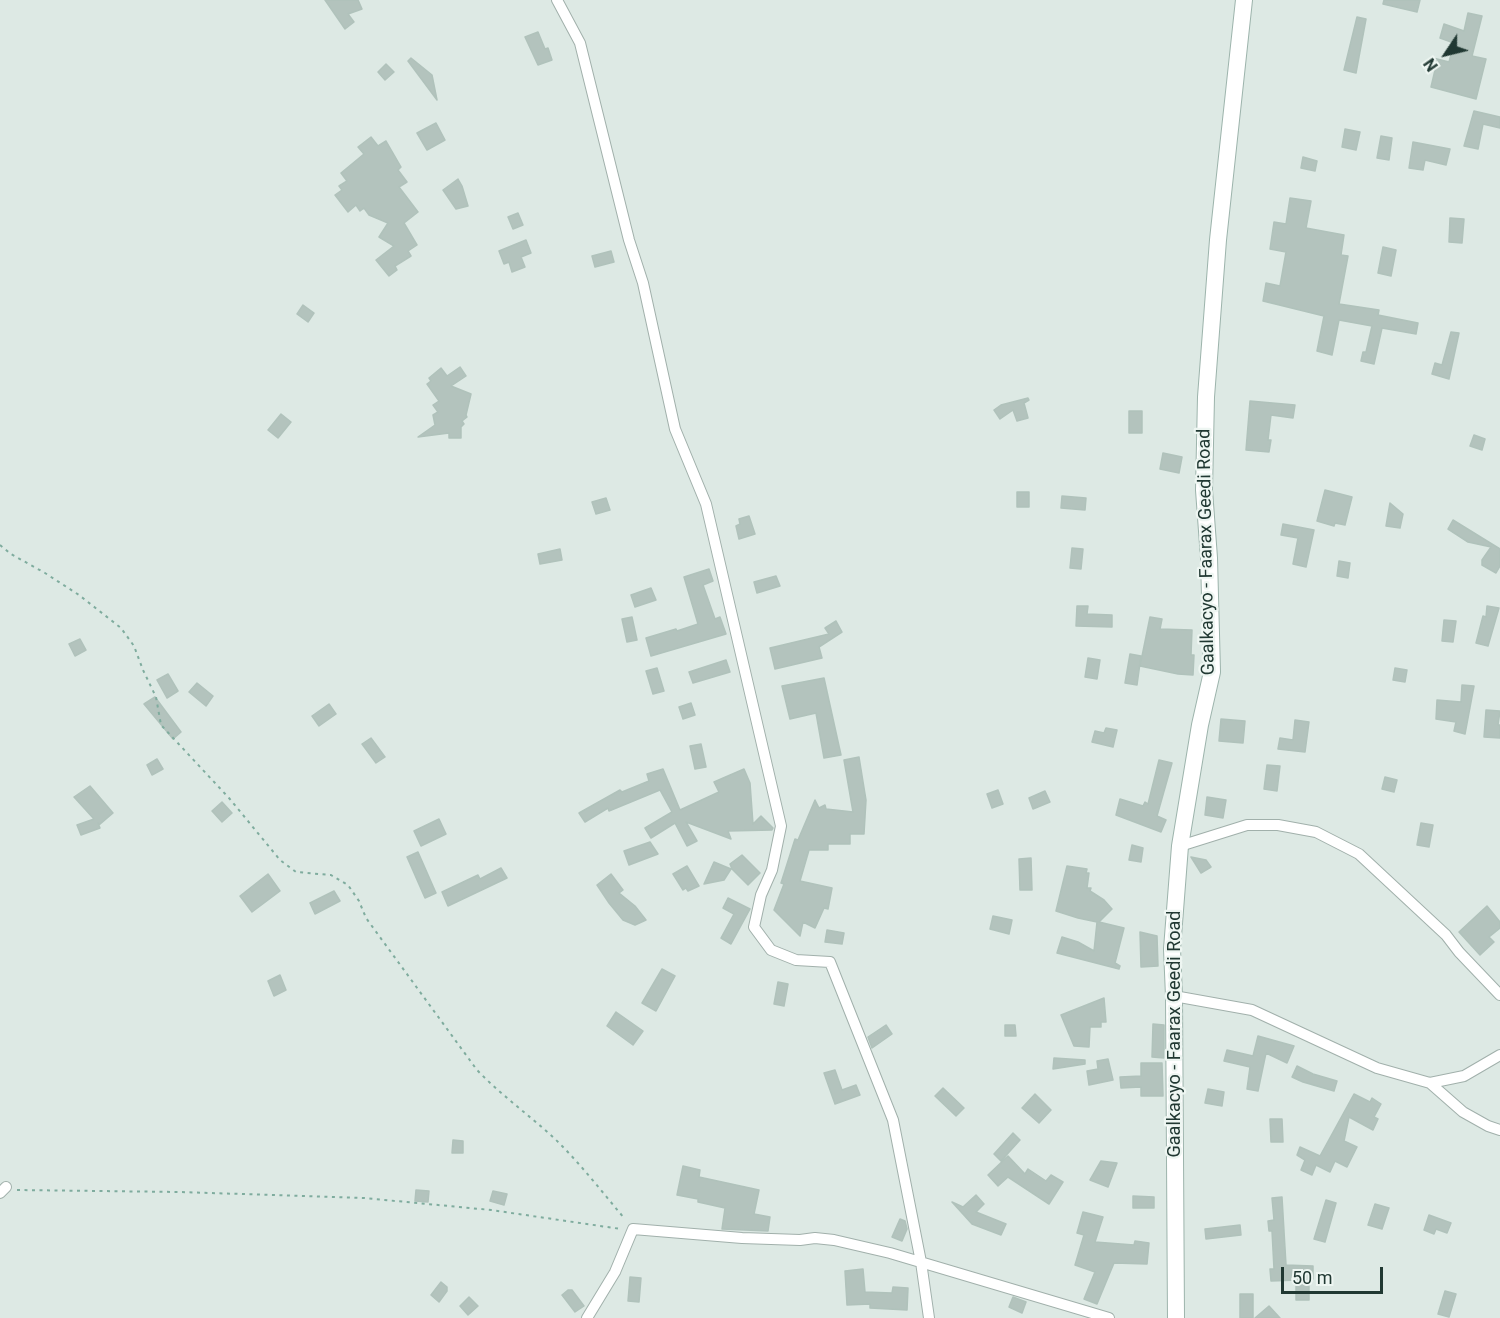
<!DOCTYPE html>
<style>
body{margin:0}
#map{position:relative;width:1500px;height:1318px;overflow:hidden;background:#dde9e4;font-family:Roboto,sans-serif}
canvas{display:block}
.north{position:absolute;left:1416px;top:24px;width:60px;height:60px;-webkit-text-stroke:4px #eef6f2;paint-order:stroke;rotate:235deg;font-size:16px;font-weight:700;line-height:24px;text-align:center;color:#203832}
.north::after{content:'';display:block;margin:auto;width:21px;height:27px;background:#203832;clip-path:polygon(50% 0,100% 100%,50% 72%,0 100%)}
.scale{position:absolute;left:1281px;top:1267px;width:102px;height:27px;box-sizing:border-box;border:3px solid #203832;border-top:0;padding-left:8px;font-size:18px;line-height:21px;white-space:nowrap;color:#203832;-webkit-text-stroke:4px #eef6f2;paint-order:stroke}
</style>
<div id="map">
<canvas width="1500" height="1318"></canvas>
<div class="north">N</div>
<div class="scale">50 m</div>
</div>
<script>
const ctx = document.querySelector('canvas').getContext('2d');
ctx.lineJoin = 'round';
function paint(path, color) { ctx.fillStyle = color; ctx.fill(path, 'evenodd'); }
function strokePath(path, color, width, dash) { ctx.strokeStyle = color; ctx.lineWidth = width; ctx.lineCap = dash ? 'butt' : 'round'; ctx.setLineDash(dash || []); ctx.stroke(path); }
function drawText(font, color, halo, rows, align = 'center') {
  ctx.font = font + ' Roboto,sans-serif'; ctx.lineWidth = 4.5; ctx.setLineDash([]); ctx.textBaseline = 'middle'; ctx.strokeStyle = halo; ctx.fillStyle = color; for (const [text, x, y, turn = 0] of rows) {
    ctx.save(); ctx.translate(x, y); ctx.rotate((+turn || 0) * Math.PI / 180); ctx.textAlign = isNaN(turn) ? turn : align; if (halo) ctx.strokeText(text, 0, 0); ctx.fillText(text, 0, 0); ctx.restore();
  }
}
const building = new Path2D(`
 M 325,0 L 358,0 L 362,9 L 348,14 L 354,22 L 345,29 Z
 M 1384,0 L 1420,0 L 1417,12 L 1383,4 Z
 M 1468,13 L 1482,16 L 1472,56 L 1486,59 L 1476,99 L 1431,87 L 1435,70 L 1430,69 L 1433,58 L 1449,62 L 1454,43 L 1440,38 L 1444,24 L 1464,31 Z
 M 1357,17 L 1366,19 L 1356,73 L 1344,70 Z
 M 538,32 L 545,49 L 548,48 L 552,60 L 538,65 L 525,37 Z
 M 411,58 L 432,75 L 437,100 L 408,61 Z
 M 386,64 L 394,72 L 385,80 L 378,72 Z
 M 1474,111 L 1500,117 L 1500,128 L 1483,124 L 1478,149 L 1464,146 Z
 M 436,123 L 445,140 L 427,150 L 417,133 Z
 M 1345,129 L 1360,132 L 1356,150 L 1342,147 Z
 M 1381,136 L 1392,138 L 1389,160 L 1377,158 Z
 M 371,137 L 378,146 L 386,141 L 401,167 L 398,170 L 407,182 L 399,187 L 418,212 L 404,223 L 417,245 L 408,251 L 411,256 L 395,266 L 397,270 L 389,276 L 376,260 L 394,246 L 379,237 L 388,223 L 369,215 L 364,208 L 360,211 L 356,205 L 348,212 L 335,195 L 342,190 L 339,186 L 347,181 L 341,173 L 364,154 L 358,147 Z
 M 1413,142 L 1450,149 L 1446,165 L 1425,160 L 1423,170 L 1409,168 Z
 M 1303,157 L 1317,161 L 1315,171 L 1301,168 Z
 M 458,179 L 462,186 L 468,206 L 456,209 L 443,190 Z
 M 1290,198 L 1311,201 L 1306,228 L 1344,235 L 1341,255 L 1348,256 L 1339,304 L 1379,310 L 1378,315 L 1418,323 L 1416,334 L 1382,328 L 1374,364 L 1361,361 L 1363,352 L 1366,352 L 1372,326 L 1339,320 L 1332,355 L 1317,351 L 1324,316 L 1263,301 L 1266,283 L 1280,286 L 1286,252 L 1270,249 L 1274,222 L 1286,224 Z
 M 518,213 L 523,225 L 513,229 L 508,217 Z
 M 1450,218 L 1464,219 L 1462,243 L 1449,242 Z
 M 526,240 L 531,253 L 521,257 L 525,267 L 512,272 L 509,262 L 504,264 L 499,251 Z
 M 1383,247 L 1396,250 L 1391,276 L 1378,273 Z
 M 611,251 L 614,262 L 595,267 L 592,256 Z
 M 303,305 L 314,313 L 308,322 L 297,314 Z
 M 1451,332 L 1459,333 L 1449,379 L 1432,374 L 1435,363 L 1442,365 Z
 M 460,367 L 466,376 L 451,386 L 471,394 L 466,415 L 467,417 L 462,421 L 464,424 L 461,427 L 461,438 L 449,438 L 449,433 L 418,437 L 435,425 L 433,415 L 438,412 L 433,405 L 439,401 L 427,384 L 431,381 L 429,378 L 441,368 L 447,376 Z
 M 1028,398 L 1029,400 L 1024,403 L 1028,418 L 1017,421 L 1013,410 L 1000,419 L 994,410 L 1001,405 Z
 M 1250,401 L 1295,405 L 1293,418 L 1271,415 L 1268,440 L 1271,440 L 1269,452 L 1246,450 Z
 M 1129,411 L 1142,411 L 1142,433 L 1129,433 Z
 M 281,414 L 291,422 L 278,438 L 268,430 Z
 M 1474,435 L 1485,439 L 1482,450 L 1470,446 Z
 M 1163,453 L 1182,457 L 1179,473 L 1160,469 Z
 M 1325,490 L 1352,497 L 1345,525 L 1335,523 L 1334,526 L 1317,521 Z
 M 1017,492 L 1029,492 L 1029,507 L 1017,507 Z
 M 1062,496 L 1086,498 L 1085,510 L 1061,508 Z
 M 606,498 L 610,510 L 596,514 L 592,502 Z
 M 1390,503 L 1403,514 L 1400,528 L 1386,526 Z
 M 749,516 L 755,534 L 739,539 L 736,526 L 740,524 L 739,519 Z
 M 1453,520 L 1500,549 L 1500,566 L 1496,573 L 1482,565 L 1482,560 L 1491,547 L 1468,542 L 1448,529 Z
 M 1283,524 L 1314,530 L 1306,567 L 1293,564 L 1298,538 L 1281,535 Z
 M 1072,548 L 1083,549 L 1081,569 L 1070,568 Z
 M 560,549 L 562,560 L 540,564 L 538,554 Z
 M 1339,561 L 1350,563 L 1348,578 L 1337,576 Z
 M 709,569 L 713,581 L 703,585 L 715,619 L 720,617 L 726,634 L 651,656 L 646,638 L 676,629 L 677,631 L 698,624 L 684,577 Z
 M 776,576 L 780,586 L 757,593 L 754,582 Z
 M 651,588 L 656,600 L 635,607 L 631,595 Z
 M 1077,606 L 1088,606 L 1087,614 L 1112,615 L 1112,627 L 1076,626 Z
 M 1487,606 L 1499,608 L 1488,646 L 1476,643 L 1483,616 L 1486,617 Z
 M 632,617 L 637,640 L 627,642 L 622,619 Z
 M 1150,617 L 1162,619 L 1160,629 L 1192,630 L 1191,655 L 1194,655 L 1193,675 L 1178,674 L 1140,666 Z
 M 1444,620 L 1456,621 L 1453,642 L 1442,641 Z
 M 836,621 L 842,632 L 819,647 L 822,658 L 775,669 L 770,648 L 829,634 L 825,628 Z
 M 80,639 L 86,650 L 75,656 L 69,644 Z
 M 1130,654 L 1141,656 L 1137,685 L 1125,683 Z
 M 1088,658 L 1100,660 L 1097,679 L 1085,677 Z
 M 726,660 L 730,672 L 693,683 L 689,672 Z
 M 657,668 L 664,691 L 653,694 L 646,671 Z
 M 1395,668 L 1407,670 L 1405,682 L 1393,680 Z
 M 168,674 L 178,691 L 167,698 L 157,680 Z
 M 824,678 L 841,755 L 824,758 L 816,713 L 790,719 L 782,686 Z
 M 197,683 L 213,696 L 206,706 L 189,692 Z
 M 1462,685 L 1474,686 L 1465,734 L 1454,731 L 1456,722 L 1436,719 L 1437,700 L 1461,702 Z
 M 155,697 L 181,732 L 173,739 L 144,704 Z
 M 691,703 L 695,715 L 683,719 L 679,707 Z
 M 329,704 L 336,714 L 319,726 L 312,716 Z
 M 1486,710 L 1500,711 L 1498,725 L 1500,725 L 1500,738 L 1484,737 Z
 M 1221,719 L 1245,721 L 1243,743 L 1219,741 Z
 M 1295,720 L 1309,722 L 1305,752 L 1278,749 L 1280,738 L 1293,740 Z
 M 1106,728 L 1117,730 L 1113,747 L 1092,742 L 1095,731 L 1104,733 Z
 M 371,738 L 385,757 L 376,763 L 362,744 Z
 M 701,744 L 706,767 L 695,769 L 690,746 Z
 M 859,757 L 866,800 L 864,834 L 850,834 L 850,844 L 828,844 L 828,850 L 809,850 L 800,881 L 832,888 L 828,909 L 824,908 L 815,928 L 803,922 L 800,936 L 774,910 L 784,884 L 781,883 L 795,839 L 798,840 L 815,800 L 819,808 L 825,805 L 826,809 L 853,812 L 844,760 Z
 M 157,759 L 163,769 L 152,775 L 147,765 Z
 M 1159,760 L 1172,763 L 1157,816 L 1166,820 L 1161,832 L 1116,815 L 1120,799 L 1143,806 L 1145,802 L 1148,804 Z
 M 1267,765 L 1280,766 L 1277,791 L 1264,789 Z
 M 663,769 L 680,810 L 719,792 L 714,782 L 744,769 L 750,783 L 753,824 L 761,816 L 773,828 L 772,830 L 728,831 L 731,839 L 686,822 L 697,841 L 687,846 L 675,823 L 651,838 L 645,828 L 672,812 L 660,790 L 609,811 L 608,808 L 585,822 L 579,813 L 620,790 L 622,792 L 649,781 L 647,774 Z
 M 1385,777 L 1397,780 L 1394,792 L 1382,789 Z
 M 90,786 L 113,813 L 99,825 L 98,823 L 100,828 L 81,835 L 77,825 L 94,819 L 74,797 Z
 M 998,790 L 1003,804 L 992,808 L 987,794 Z
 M 1045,791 L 1050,802 L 1033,809 L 1029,798 Z
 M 1207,797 L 1226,800 L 1223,818 L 1205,815 Z
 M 222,802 L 232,813 L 222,822 L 212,811 Z
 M 439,819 L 446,834 L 421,846 L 414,831 Z
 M 1421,823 L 1433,825 L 1429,847 L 1417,845 Z
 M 650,842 L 658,854 L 629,865 L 624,851 Z
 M 1132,845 L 1143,848 L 1141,862 L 1129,860 Z
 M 418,852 L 436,893 L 425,898 L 407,857 Z
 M 742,855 L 760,873 L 748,885 L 732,869 L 730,864 Z
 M 1191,857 L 1206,860 L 1211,867 L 1201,873 Z
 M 1031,858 L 1032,890 L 1020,890 L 1019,859 Z
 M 714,862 L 731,869 L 724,880 L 704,884 Z
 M 687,866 L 699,886 L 688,891 L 686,888 L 683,890 L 673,874 Z
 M 1067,866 L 1087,869 L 1086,873 L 1089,873 L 1087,888 L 1091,888 L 1090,891 L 1104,900 L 1112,909 L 1099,922 L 1124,928 L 1115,963 L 1120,966 L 1119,969 L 1057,953 L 1062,937 L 1078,942 L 1094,951 L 1097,922 L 1078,918 L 1056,911 Z
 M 501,868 L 507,878 L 448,906 L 442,892 L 478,875 L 480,879 Z
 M 268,874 L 280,891 L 252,912 L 240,896 Z
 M 611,874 L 623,890 L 619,893 L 635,906 L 646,920 L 635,925 L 623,920 L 609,903 L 597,885 Z
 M 334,891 L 340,901 L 315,914 L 310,903 Z
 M 728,898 L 750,909 L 731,944 L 721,938 L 734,914 L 723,908 Z
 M 1487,906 L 1500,922 L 1500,928 L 1489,937 L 1494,942 L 1480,955 L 1459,932 Z
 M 993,916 L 1012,920 L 1009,934 L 990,929 Z
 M 827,930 L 844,933 L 842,944 L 825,942 Z
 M 1140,932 L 1157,936 L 1158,966 L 1141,967 Z
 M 662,969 L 675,976 L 656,1011 L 642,1003 Z
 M 280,975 L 286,990 L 274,996 L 268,981 Z
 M 778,982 L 788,984 L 784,1006 L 774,1004 Z
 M 1104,998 L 1106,1022 L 1101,1022 L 1101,1027 L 1090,1027 L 1089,1047 L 1074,1046 L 1061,1015 Z
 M 616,1012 L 643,1031 L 633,1045 L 607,1026 Z
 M 1153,1024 L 1164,1025 L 1164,1058 L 1152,1057 Z
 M 886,1025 L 892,1034 L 872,1048 L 868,1037 Z
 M 1005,1025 L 1015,1025 L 1016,1036 L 1005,1036 Z
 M 1258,1036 L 1294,1046 L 1287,1063 L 1266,1053 L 1258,1091 L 1247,1089 L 1250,1067 L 1224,1061 L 1227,1050 L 1253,1056 Z
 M 1054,1058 L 1085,1060 L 1085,1064 L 1053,1069 Z
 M 1108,1059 L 1113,1080 L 1089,1085 L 1087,1071 L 1098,1069 L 1097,1061 Z
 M 1141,1063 L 1162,1063 L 1163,1096 L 1141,1096 L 1141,1087 L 1121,1088 L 1120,1077 L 1141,1076 Z
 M 1297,1066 L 1313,1074 L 1337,1081 L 1334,1091 L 1303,1082 L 1292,1077 Z
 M 835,1070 L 842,1090 L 856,1085 L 860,1095 L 835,1104 L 824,1073 Z
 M 943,1088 L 964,1108 L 956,1116 L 935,1096 Z
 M 1208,1089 L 1224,1092 L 1222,1106 L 1205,1103 Z
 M 1035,1094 L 1051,1110 L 1039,1123 L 1022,1108 Z
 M 1354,1094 L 1370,1102 L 1372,1098 L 1381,1104 L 1374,1117 L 1378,1119 L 1373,1130 L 1349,1117 L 1344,1141 L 1357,1147 L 1347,1167 L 1335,1161 L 1330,1172 L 1316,1165 L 1312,1175 L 1301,1170 L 1305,1160 L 1297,1155 L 1300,1147 L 1320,1156 Z
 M 1270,1119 L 1282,1119 L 1283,1142 L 1271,1142 Z
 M 1013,1133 L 1020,1140 L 1001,1161 L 994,1154 Z
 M 453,1140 L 463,1141 L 463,1153 L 452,1153 Z
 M 1008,1156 L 1025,1174 L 1028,1169 L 1046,1181 L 1051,1175 L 1063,1182 L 1049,1204 L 1008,1177 L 998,1186 L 988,1175 Z
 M 1101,1161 L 1117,1163 L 1108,1187 L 1090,1180 Z
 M 683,1166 L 700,1170 L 699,1177 L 759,1190 L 754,1214 L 770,1217 L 768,1231 L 722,1229 L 725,1208 L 698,1202 L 698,1199 L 677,1195 Z
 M 416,1190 L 429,1191 L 428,1202 L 415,1201 Z
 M 493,1191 L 507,1194 L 504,1205 L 490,1201 Z
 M 976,1195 L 984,1204 L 976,1212 L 1006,1224 L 1001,1235 L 972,1224 L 952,1202 L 963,1207 Z
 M 1133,1196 L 1154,1197 L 1154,1208 L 1133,1208 Z
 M 1282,1197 L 1286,1265 L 1313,1266 L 1313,1279 L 1309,1278 L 1309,1300 L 1296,1300 L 1296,1282 L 1298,1280 L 1271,1281 L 1270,1269 L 1274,1269 L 1272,1231 L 1269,1231 L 1268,1221 L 1274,1220 L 1272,1198 Z
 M 1326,1200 L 1336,1203 L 1325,1242 L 1314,1239 Z
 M 1375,1204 L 1389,1208 L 1382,1229 L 1368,1225 Z
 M 1083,1212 L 1103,1217 L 1095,1242 L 1134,1245 L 1135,1241 L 1149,1243 L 1147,1264 L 1114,1263 L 1097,1304 L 1084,1299 L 1095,1272 L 1075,1265 L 1084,1235 L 1077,1233 Z
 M 1429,1215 L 1451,1223 L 1447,1233 L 1436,1229 L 1434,1234 L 1424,1230 Z
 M 900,1219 L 905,1221 L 907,1229 L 902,1241 L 892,1237 Z
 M 1240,1225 L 1241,1235 L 1206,1239 L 1205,1229 Z
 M 863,1269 L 865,1292 L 892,1293 L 893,1287 L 908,1288 L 907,1310 L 870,1308 L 870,1304 L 847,1305 L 845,1271 Z
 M 630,1277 L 641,1278 L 639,1302 L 628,1301 Z
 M 441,1282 L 447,1287 L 447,1291 L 439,1302 L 431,1295 Z
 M 568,1290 L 572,1290 L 584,1306 L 575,1312 L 562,1295 Z
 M 1445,1291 L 1456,1294 L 1449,1317 L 1438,1314 Z
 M 1240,1294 L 1253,1294 L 1253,1318 L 1240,1318 Z
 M 469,1297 L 478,1306 L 468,1315 L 460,1306 Z
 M 1013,1297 L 1026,1302 L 1022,1313 L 1009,1307 Z
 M 1269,1306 L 1280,1318 L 1255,1318 Z`);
paint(building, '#b3c3bd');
strokePath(building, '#b0c2bb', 1.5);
const street = new Path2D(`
 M 557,0 L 580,43 L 629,240 L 643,283 L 675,429 L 706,504 L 781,826 L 772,870 L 761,895 L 754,927 L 771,950 L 796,960 L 830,962 L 893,1120 L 921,1262 L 929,1318
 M 1180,846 L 1247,825 L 1278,825 L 1316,832 L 1359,854 L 1446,935 L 1459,952 L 1500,995
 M 1174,996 L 1252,1010 L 1377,1068 L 1430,1083 L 1463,1112 L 1488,1126 L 1500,1130
 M 1430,1083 L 1464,1076 L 1500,1055
 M 0,1193 L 6,1187
 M 587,1318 L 615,1272 L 633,1229 L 742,1238 L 800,1240 L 815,1238 L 834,1240 L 890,1253 L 1109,1318`);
const secondary = new Path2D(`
 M 1176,1318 L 1174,996 L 1172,949 L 1180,846 L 1200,725 L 1212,672 L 1209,558 L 1204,490 L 1206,397 L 1218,240 L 1244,0`);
strokePath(street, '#a1b0ab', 12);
strokePath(secondary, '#9db4ac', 18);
strokePath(new Path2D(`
 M 0,545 L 11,554 L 45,573 L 79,595 L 121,628 L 134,646 L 143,670 L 156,697 L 161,725 L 229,798 L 280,860 L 296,872 L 331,875 L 348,885 L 359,901 L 366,918 L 477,1070 C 501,1095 529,1115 554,1138 C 580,1163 602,1192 625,1219
 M 17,1190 L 180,1192 L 364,1198 L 491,1210 L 621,1229`), '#7fac9e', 2, [3, 4.5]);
strokePath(street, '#fff', 10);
strokePath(secondary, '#fff', 16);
drawText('18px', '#203832', '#eef6f2', [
 ["Gaalkacyo - Faarax Geedi Road",1207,552,-91],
 ["Gaalkacyo - Faarax Geedi Road",1175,1034,-90]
]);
</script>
